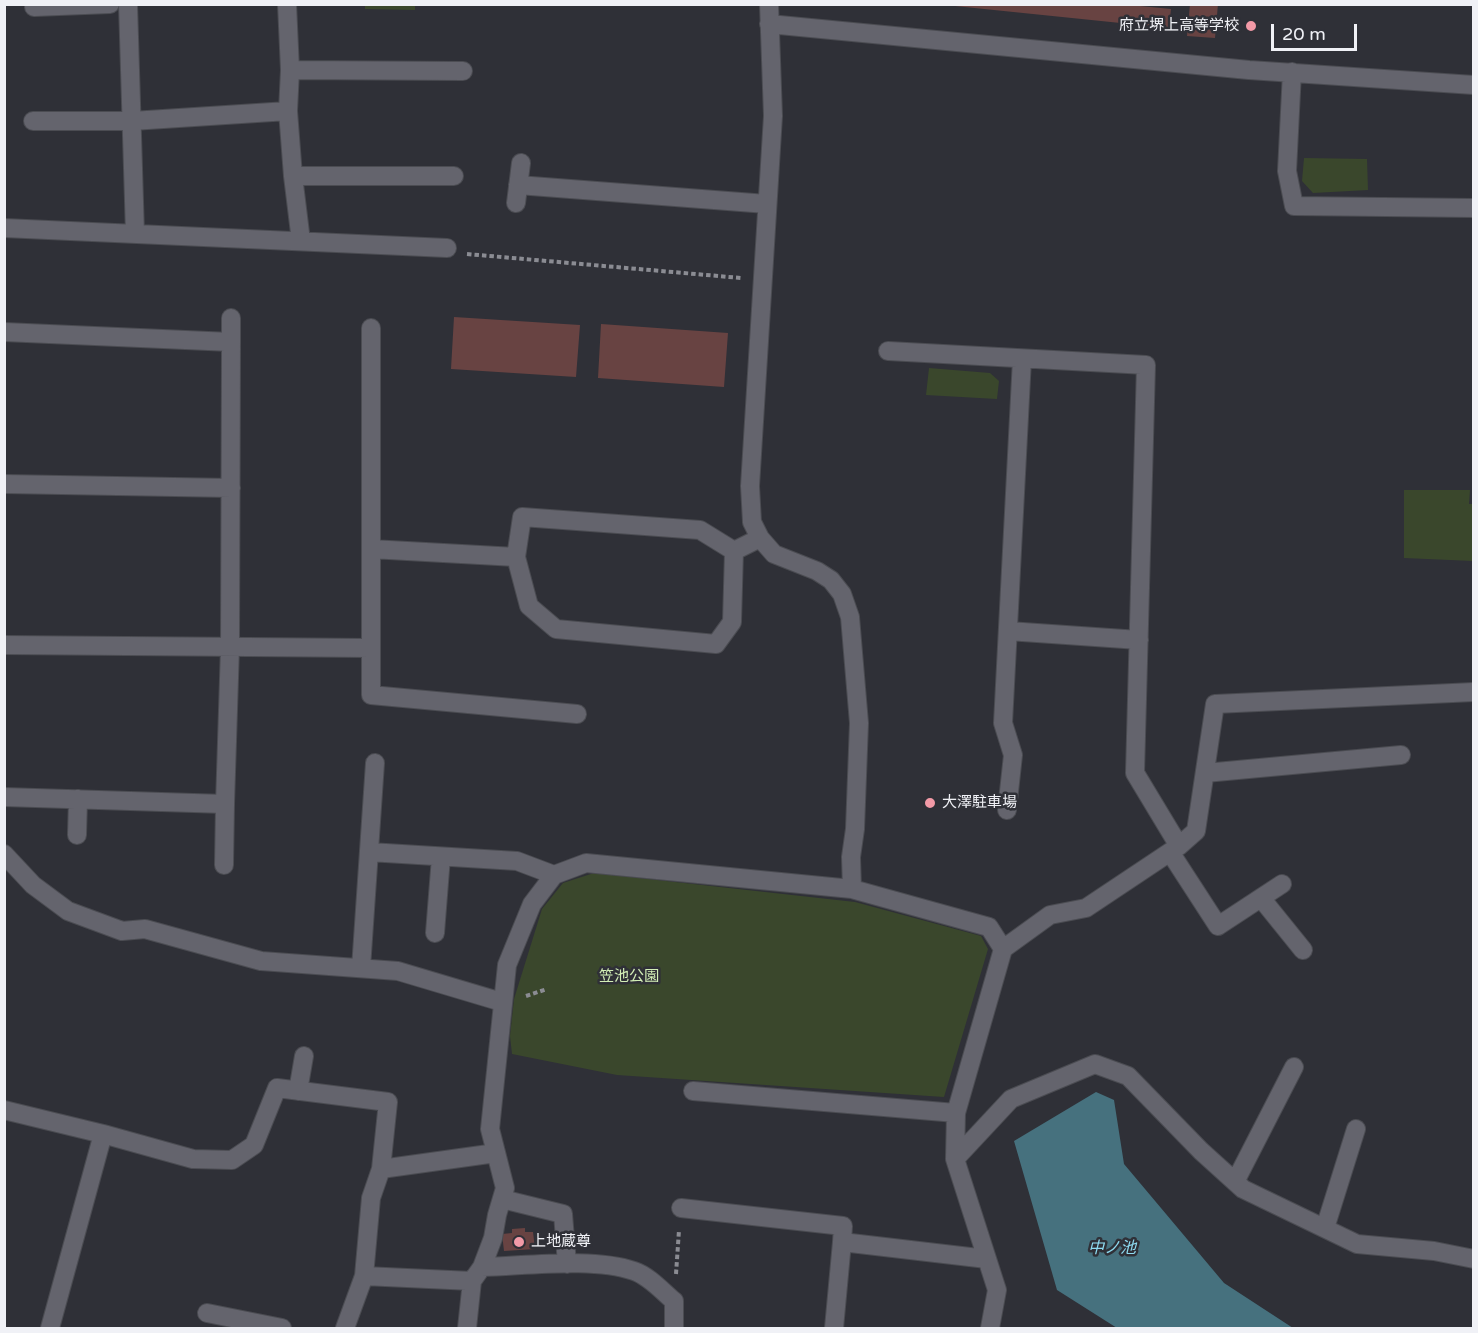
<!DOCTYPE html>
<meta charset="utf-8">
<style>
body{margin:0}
#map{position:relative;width:1478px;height:1333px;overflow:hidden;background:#2f3037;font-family:"Varela Round",sans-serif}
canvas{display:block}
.frame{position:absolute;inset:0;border:6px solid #f0f1f6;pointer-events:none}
.scale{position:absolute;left:1271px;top:24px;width:86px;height:27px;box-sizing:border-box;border:3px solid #f0f1f6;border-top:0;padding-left:8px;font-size:18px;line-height:21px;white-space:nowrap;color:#f0f1f6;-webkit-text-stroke:4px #2f3037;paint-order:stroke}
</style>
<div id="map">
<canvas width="1478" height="1333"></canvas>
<div class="frame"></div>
<div class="scale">20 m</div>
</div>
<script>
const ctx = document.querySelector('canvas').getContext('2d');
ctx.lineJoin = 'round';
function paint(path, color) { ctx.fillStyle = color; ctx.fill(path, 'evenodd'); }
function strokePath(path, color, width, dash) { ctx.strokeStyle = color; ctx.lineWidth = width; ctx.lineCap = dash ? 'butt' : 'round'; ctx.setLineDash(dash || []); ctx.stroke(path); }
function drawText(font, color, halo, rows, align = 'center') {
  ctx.font = font + ' "Varela Round","Noto Sans JP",sans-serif'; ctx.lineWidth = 5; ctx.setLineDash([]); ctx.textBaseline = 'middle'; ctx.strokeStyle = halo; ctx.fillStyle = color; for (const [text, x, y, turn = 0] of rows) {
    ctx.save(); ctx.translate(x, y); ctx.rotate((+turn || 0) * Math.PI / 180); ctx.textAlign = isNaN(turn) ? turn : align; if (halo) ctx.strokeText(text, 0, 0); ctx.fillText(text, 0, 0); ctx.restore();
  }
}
paint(new Path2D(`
 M 365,5 L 365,4 L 415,5 L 415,10 L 365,9 Z
 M 1304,158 L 1367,159 L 1368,190 L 1313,193 L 1302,181 Z
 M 929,368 L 990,373 L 999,381 L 997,399 L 926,395 Z
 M 1404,490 L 1470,490 L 1469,504 L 1473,504 L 1473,561 L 1404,558 Z
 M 594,873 L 855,902 L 981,936 L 988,949 L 944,1097 L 617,1075 L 512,1054 L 510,1036 L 514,999 L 542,909 L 563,883 Z`), '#3a472c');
paint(new Path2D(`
 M 1096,1092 L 1114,1100 L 1124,1164 L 1224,1283 L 1293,1328 L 1117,1328 L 1057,1290 L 1014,1141 Z`), '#46717e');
paint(new Path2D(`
 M 1190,4 L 1218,4 L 1215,38 L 1187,36 Z
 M 955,5 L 1130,5 L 1171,9 L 1169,28 L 955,6 Z
 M 454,317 L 580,325 L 576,377 L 451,369 Z
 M 601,324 L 728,333 L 724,387 L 598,378 Z
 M 525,1228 L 525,1232 L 533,1232 L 535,1249 L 504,1251 L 502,1234 L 512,1233 L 512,1229 Z`), '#684342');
const minor = new Path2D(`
 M 128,4 L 135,234
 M 287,4 L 290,70 L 288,111 L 293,176 L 301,241
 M 769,4 L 773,116 L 750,486 L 752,522 L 760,538 L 774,554 L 817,571 L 831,580 L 842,594 L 850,617 L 859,723 L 855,829 L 851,857 L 852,889
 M 34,7 L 110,4
 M 769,24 L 1249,70 L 1474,85
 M 290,70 L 463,71
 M 1292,72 L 1287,171 L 1294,206 L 1474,208
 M 33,121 L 132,121 L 288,111
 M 293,176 L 454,176
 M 518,185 L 767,204
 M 516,203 L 521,163
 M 4,228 L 447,248
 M 371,328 L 371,695 L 577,714
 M 4,332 L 231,342 L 230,647 L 225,804 L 4,797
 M 231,342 L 231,318
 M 888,351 L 1146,365 L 1135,773 L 1179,846
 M 4,484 L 231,488
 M 371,549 L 516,557
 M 734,551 L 700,530 L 522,517 L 516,557 L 529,606 L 556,629 L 716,644 L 732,622 L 734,551 L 760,538
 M 1008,631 L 1139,640
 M 4,645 L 370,648
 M 1205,773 L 1401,755
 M 1007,810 L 1013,755 L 1003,723 L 1022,359
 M 77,835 L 78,799
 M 369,852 L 517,861 L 554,875
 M 1170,852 L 1218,926 L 1282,884
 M 4,854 L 33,885 L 68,911 L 122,931 L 145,929 L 261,961 L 398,971 L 502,1002
 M 224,865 L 225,804
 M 1261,898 L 1303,950
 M 435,933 L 441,857
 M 1003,949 L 1050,915 L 1086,908 L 1179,846 L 1196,831 L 1215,704 L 1474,692
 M 361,968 L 375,763
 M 298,1091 L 304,1056
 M 693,1091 L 956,1113
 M 4,1110 L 103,1134 L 193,1159 L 232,1160 L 254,1145 L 277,1088 L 388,1102 L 381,1169 L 496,1153
 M 955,1159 L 1011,1099 L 1095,1064 L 1128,1076 L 1201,1151 L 1243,1189 L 1357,1244 L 1434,1251 L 1474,1259
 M 1235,1182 L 1294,1067
 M 502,1199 L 563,1214 L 567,1264
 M 681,1208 L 843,1226 L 842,1242 L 987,1259
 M 1325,1228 L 1356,1129
 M 482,1267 C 527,1266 592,1257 634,1271 C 649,1276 662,1291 674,1301 L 674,1328
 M 364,1276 L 472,1281
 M 207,1313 L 282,1328
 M 50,1328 L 103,1134
 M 345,1328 L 364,1276 L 371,1198 L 381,1169
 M 467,1328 L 472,1281 L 482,1267 L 493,1238 L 497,1215 L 505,1188 L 490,1129 L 507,965 L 532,904 L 554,875 L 586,863 L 852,889 L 989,927 L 1003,949 L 956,1113 L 955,1159 L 997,1290 L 990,1328
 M 834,1328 L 842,1242`);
strokePath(minor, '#4b4c52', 20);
strokePath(new Path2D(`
 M 467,254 L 741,278
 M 526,996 L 547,989
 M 676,1274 L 679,1230`), '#8b8c93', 4, [4.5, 3]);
strokePath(minor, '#64646d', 18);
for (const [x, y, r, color] of [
 [1251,26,6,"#f39aa7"],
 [930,803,6,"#f39aa7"],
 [519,1242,6,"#f39aa7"]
]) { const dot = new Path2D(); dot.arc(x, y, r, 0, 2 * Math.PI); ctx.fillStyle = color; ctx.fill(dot); strokePath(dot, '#2f3037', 2); }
drawText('15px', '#f0f1f6', '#2f3037', [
 ["府立堺上高等学校",1239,26,"right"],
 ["大澤駐車場",942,803],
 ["上地蔵尊",531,1242]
], 'left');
drawText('15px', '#d3efb6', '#2f3037', [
 ["笠池公園",629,977]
]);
drawText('italic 16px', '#8edbf1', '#2f3037', [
 ["中ノ池",1112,1249]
]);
</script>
